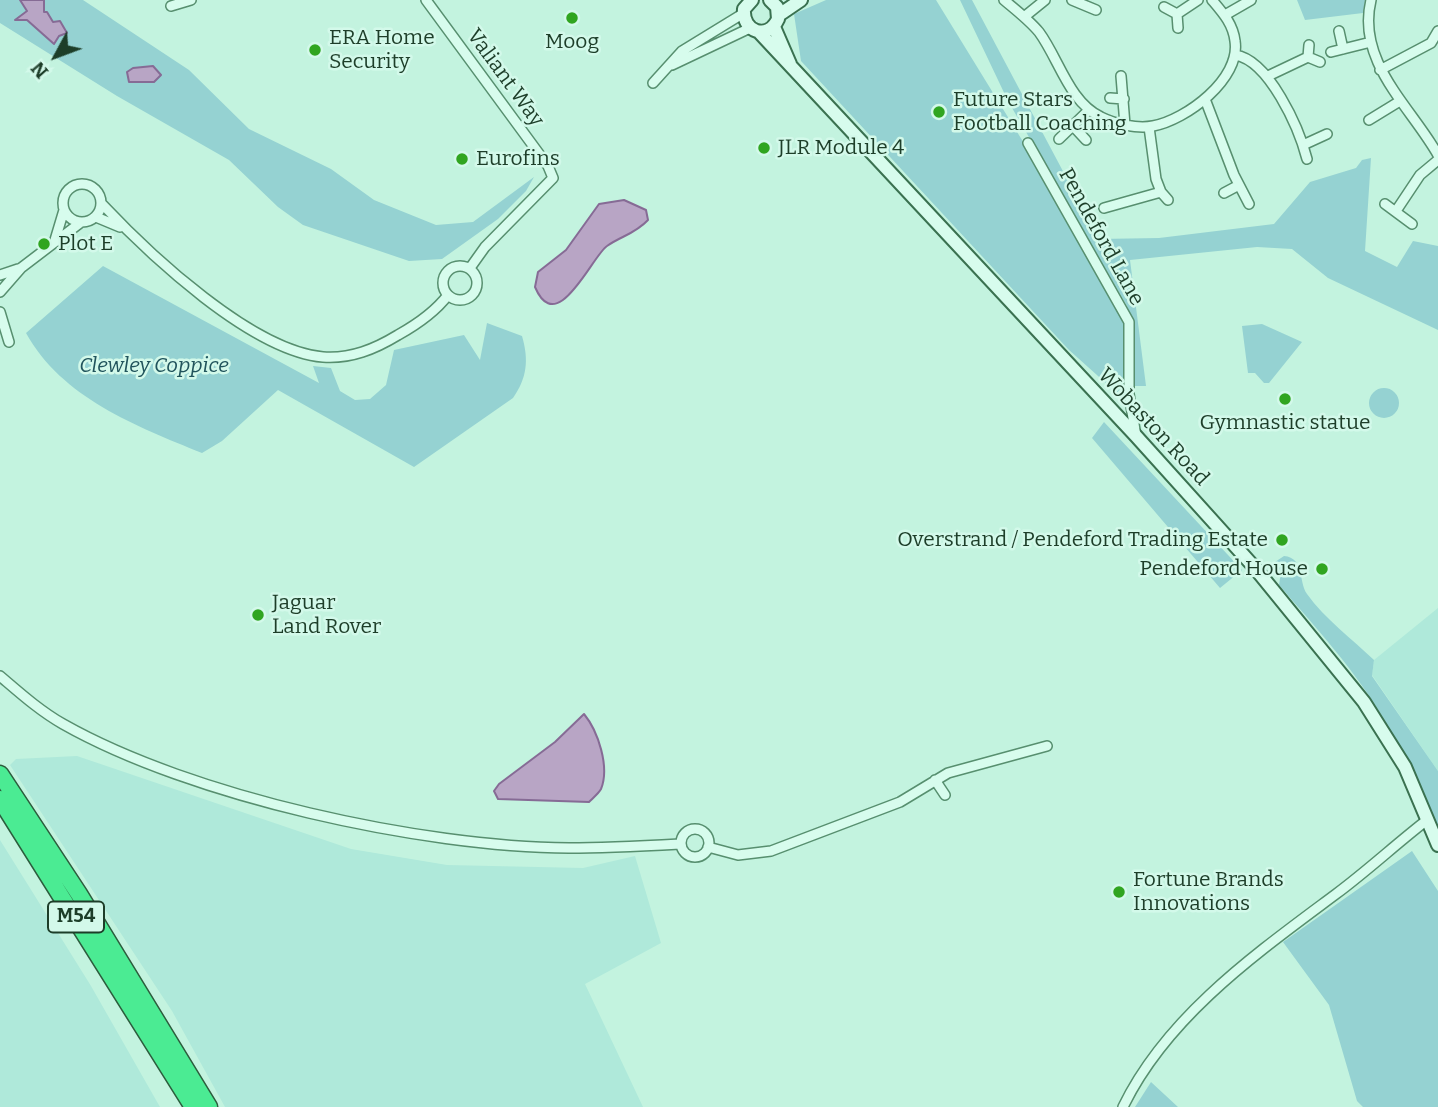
<!DOCTYPE html>
<style>
body{margin:0}
#map{position:relative;width:1438px;height:1107px;overflow:hidden;background:#c3f3df;font-family:Bitter,serif}
canvas{display:block}
.north{position:absolute;left:21px;top:21px;width:70px;height:70px;-webkit-text-stroke:5px #d3f9ea;paint-order:stroke;rotate:229deg;font-size:19px;font-weight:700;line-height:28px;text-align:center;color:#1d3e29}
.north::after{content:'';display:block;margin:auto;width:24px;height:32px;background:#1d3e29;clip-path:polygon(50% 0,100% 100%,50% 72%,0 100%)}
</style>
<div id="map">
<canvas width="1438" height="1107"></canvas>
<div class="north">N</div>
</div>
<script>
const ctx = document.querySelector('canvas').getContext('2d');
ctx.lineJoin = 'round';
function paint(path, color) { ctx.fillStyle = color; ctx.fill(path, 'evenodd'); }
function strokePath(path, color, width, dash) { ctx.strokeStyle = color; ctx.lineWidth = width; ctx.lineCap = dash ? 'butt' : 'round'; ctx.setLineDash(dash || []); ctx.stroke(path); }
function drawText(font, color, halo, rows, align = 'center') {
  ctx.font = font + ' Bitter,serif'; ctx.lineWidth = 5; ctx.setLineDash([]); ctx.textBaseline = 'middle'; ctx.strokeStyle = halo; ctx.fillStyle = color; for (const [text, x, y, turn = 0] of rows) {
    ctx.save(); ctx.translate(x, y); ctx.rotate((+turn || 0) * Math.PI / 180); ctx.textAlign = isNaN(turn) ? turn : align; if (halo) ctx.strokeText(text, 0, 0); ctx.fillText(text, 0, 0); ctx.restore();
  }
}
paint(new Path2D(`
 M 1438,608 L 1438,771 L 1372,675 L 1374,660 Z
 M 77,756 L 351,849 L 447,865 L 583,868 L 635,856 L 661,943 L 585,984 L 643,1107 L 225,1107 L 172,1011 L 10,765 L 16,759 Z
 M 0,840 L 91,986 L 160,1107 L 0,1107 Z`), '#afe9da');
paint(new Path2D(`
 M 0,0 L 83,0 L 189,70 L 249,129 L 331,169 L 374,200 L 436,225 L 473,222 L 534,177 L 526,191 L 498,219 L 442,259 L 409,261 L 303,225 L 278,207 L 229,160 L 117,96 L 0,23 Z
 M 826,0 L 936,0 L 1022,140 L 1125,324 L 1123,384 L 1117,393 L 1069,350 L 801,61 L 794,14 Z
 M 960,0 L 972,0 L 1099,239 L 1159,238 L 1274,224 L 1310,182 L 1356,168 L 1362,160 L 1371,158 L 1365,251 L 1397,267 L 1413,241 L 1438,246 L 1438,330 L 1328,278 L 1292,249 L 1257,247 L 1130,260 L 1146,386 L 1135,386 L 1135,342 L 1127,306 L 1008,101 Z
 M 1297,0 L 1365,0 L 1363,13 L 1305,20 Z
 M 103,266 L 319,383 L 313,366 L 331,368 L 340,391 L 355,400 L 370,399 L 386,385 L 394,350 L 464,335 L 480,360 L 487,323 L 522,336 C 529,360 527,378 513,398 L 414,467 L 278,390 L 222,441 L 202,453 C 136,426 62,398 26,333 Z
 M 1262,324 L 1302,342 L 1269,383 L 1264,383 L 1255,373 L 1248,373 L 1242,326 Z
 M1369 403a15 15 0 1 1 30 0a15 15 0 1 1-30 0Z
 M 1104,422 L 1242,570 L 1220,588 L 1092,438 Z
 M 1284,556 C 1305,558 1298,581 1307,594 C 1325,619 1352,639 1374,660 L 1372,676 L 1438,771 L 1438,833 C 1422,795 1406,757 1385,721 C 1356,671 1316,628 1279,585 L 1281,572 L 1275,562 Z
 M 1412,851 L 1438,891 L 1438,1107 L 1363,1107 L 1357,1101 L 1329,1005 L 1283,942 Z
 M 1151,1082 L 1178,1107 L 1135,1107 Z`), '#95d2d2');
const water = new Path2D(`
 M 20,0 L 44,0 L 44,12 L 47,12 L 53,22 L 60,21 L 67,33 L 59,36 L 54,44 L 27,20 L 15,20 L 27,11 Z
 M 153,66 L 161,75 L 154,82 L 129,82 L 127,72 L 133,68 Z
 M 624,200 L 646,210 L 648,220 C 635,234 621,236 607,246 C 592,256 557,339 535,287 L 538,272 L 566,250 L 599,204 Z
 M 584,714 C 598,731 610,767 601,789 C 599,793 593,798 589,802 L 498,799 L 494,791 L 499,784 L 555,742 Z`);
paint(water, '#b8a5c5');
strokePath(water, '#866b95', 2);
const street = new Path2D(`
 M 426,0 L 548,166 L 553,178 L 485,247 L 470,268
 M 1004,0 C 1016,10 1029,20 1039,32 C 1059,59 1069,102 1101,117 C 1115,124 1137,129 1153,126 C 1186,120 1241,79 1235,41 C 1233,24 1223,13 1212,0
 M 1072,0 L 1096,10
 M 1371,0 C 1356,62 1411,107 1438,155
 M 171,6 L 191,0
 M 1164,7 L 1177,14 L 1178,28
 M 1177,14 L 1198,0
 M 1225,15 L 1251,0
 M 1024,17 L 1045,0
 M 1339,31 L 1343,49
 M 1309,45 L 1308,57 L 1320,62
 M 1331,52 L 1371,42
 M 1235,55 C 1269,60 1299,128 1307,159
 M 672,65 L 750,28
 M 1380,70 L 1431,43 L 1438,31
 M 1121,76 L 1125,125
 M 1268,76 L 1308,57
 M 653,83 L 682,51 L 744,13
 M 1110,98 L 1124,99
 M 1205,99 L 1234,175 L 1249,204
 M 1369,120 L 1400,101
 M 1073,126 L 1086,140
 M 1059,139 L 1089,110
 M 1028,143 L 1129,322 L 1129,394 L 1136,436
 M 1303,145 L 1327,134
 M63 203a19 19 0 1 1 38 0a19 19 0 1 1-38 0Z
 M 1161,192 L 1168,200
 M 1224,193 L 1239,185
 M 102,204 C 150,255 252,351 323,357 C 351,359 375,349 398,335 C 416,325 435,312 448,295
 M 1385,204 L 1412,224
 M 1104,208 L 1161,192 L 1156,179 L 1149,127
 M 1396,211 L 1420,175 L 1438,160
 M 96,217 L 120,227
 M 55,240 L 64,210
 M443 283a17 17 0 1 1 34 0a17 17 0 1 1-34 0Z
 M 0,275 L 18,269
 M 0,292 L 21,268 L 80,223
 M 0,312 L 9,342
 M 0,676 C 20,693 40,711 63,724 C 192,797 422,847 569,848 C 606,848 643,846 680,844
 M 935,780 L 945,795
 M681 843a14 14 0 1 1 28 0a14 14 0 1 1-28 0Z
 M 708,847 L 738,855 L 771,851 L 900,802 L 948,773 L 1047,746
 M 1123,1107 C 1167,1016 1257,953 1336,894 C 1367,871 1396,844 1427,820`);
const secondary = new Path2D(`
 M 752,0 L 744,9 C 742,32 768,41 778,19 L 777,7 L 770,0
 M 779,15 L 801,0
 M 774,27 L 790,64
 M 759,32 L 1136,436 L 1255,568 L 1364,702 L 1405,767 L 1438,845`);
const highway = new Path2D(`
 M 0,774 L 79,894 L 209,1107
 M 0,799 L 193,1107`);
strokePath(street, '#578f6f', 12);
strokePath(secondary, '#3a7150', 16);
strokePath(highway, '#2c5d3d', 19);
strokePath(street, '#d7fced', 9);
strokePath(secondary, '#d7fced', 12);
strokePath(highway, '#4beb93', 16);
for (const [x, y, r, color] of [
 [572,18,7,"#30a520"],
 [315,50,7,"#30a520"],
 [939,112,7,"#30a520"],
 [764,148,7,"#30a520"],
 [462,159,7,"#30a520"],
 [44,244,7,"#30a520"],
 [1285,399,7,"#30a520"],
 [1282,540,7,"#30a520"],
 [1322,569,7,"#30a520"],
 [258,615,7,"#30a520"],
 [1119,892,7,"#30a520"]
]) { const dot = new Path2D(); dot.arc(x, y, r, 0, 2 * Math.PI); ctx.fillStyle = color; ctx.fill(dot); strokePath(dot, '#d3f9ea', 2.5); }
for (const [x, y, w] of [
 [76,917,56]
]) { const box = new Path2D(); box.roundRect(x - w / 2, y - 15.5, w, 31, 5); ctx.fillStyle = '#d3f9ea'; ctx.fill(box); strokePath(box, '#1d3e29', 2); }
drawText('bold 19px', '#1d3e29', null, [
 ["M54",76,917]
]);
drawText('21px', '#1d3e29', '#d3f9ea', [
 ["ERA Home",329,38],
 ["Security",329,62],
 ["Moog",572,42,"center"],
 ["Future Stars",953,100],
 ["Football Coaching",953,124],
 ["JLR Module 4",778,148],
 ["Eurofins",476,159],
 ["Plot E",58,244],
 ["Gymnastic statue",1285,423,"center"],
 ["Overstrand / Pendeford Trading Estate",1268,540,"right"],
 ["Pendeford House",1308,569,"right"],
 ["Jaguar",272,603],
 ["Land Rover",272,627],
 ["Fortune Brands",1133,880],
 ["Innovations",1133,904]
], 'left');
drawText('21px', '#1d3e29', '#d3f9ea', [
 ["Valiant Way",505,78,54],
 ["Pendeford Lane",1101,237,61],
 ["Wobaston Road",1153,427,47]
]);
drawText('italic 21px', '#21545c', '#d3f9ea', [
 ["Clewley Coppice",154,366]
]);
</script>
